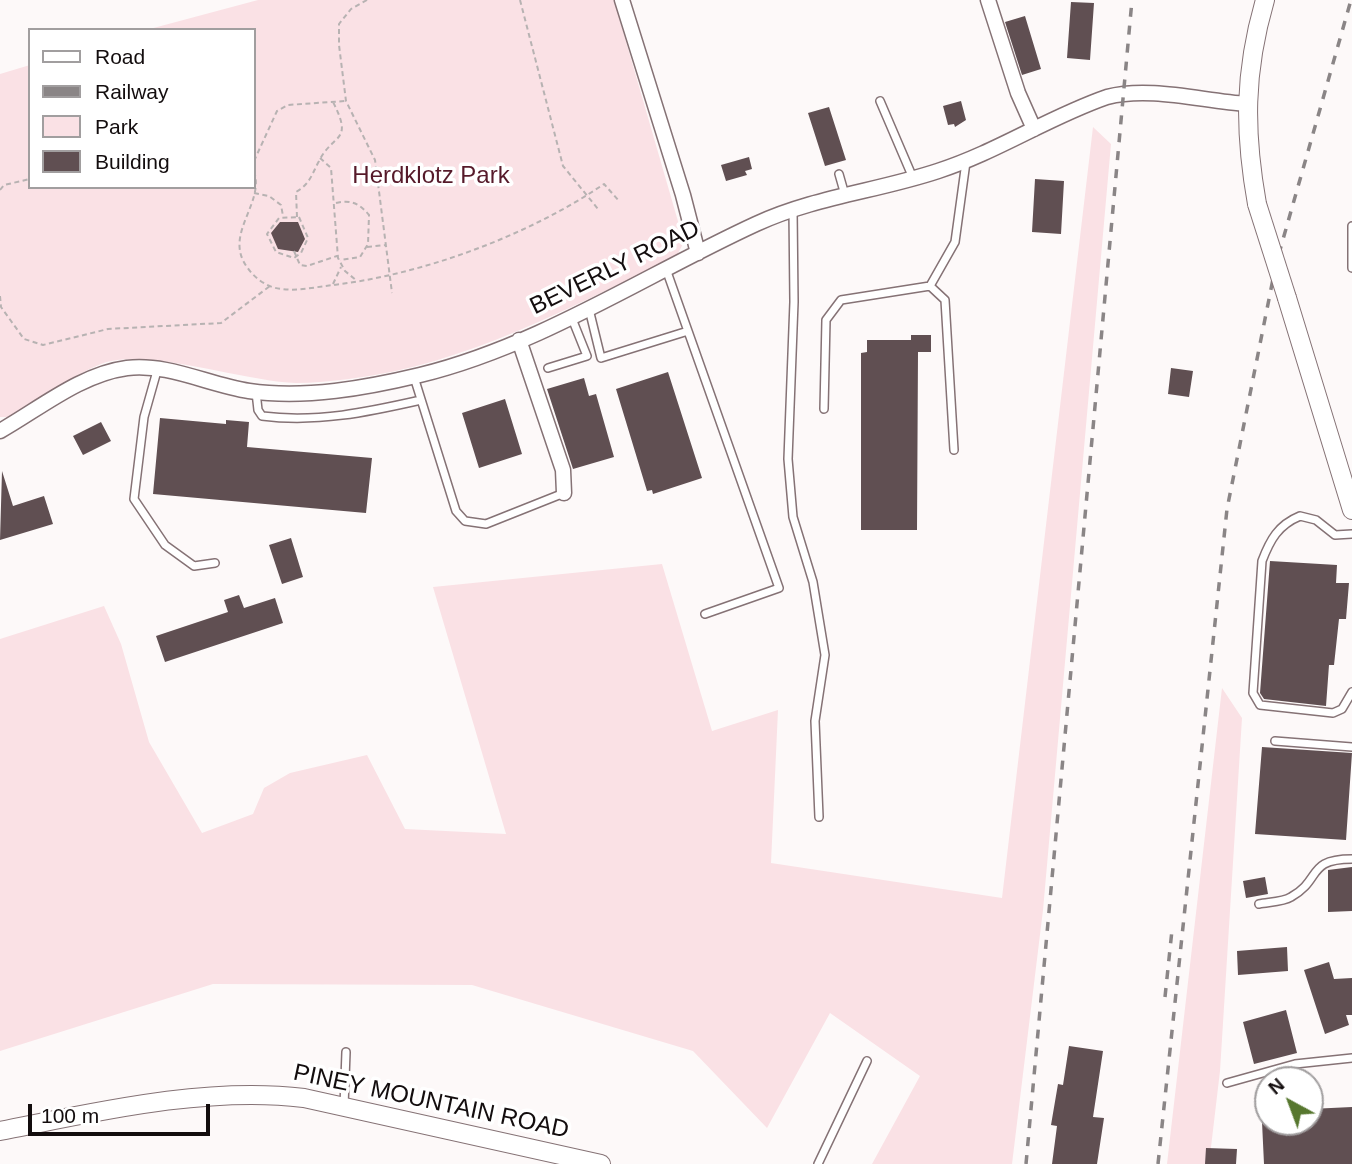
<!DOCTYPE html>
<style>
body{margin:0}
#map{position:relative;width:1352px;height:1164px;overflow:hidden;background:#fdf9f9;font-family:Arial,sans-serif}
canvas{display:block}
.legend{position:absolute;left:28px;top:28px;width:228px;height:161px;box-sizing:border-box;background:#fff;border:2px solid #a19e9f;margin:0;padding:9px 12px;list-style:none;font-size:21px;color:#130d0e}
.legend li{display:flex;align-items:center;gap:14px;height:35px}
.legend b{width:35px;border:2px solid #a19e9f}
.north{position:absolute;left:1254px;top:1066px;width:70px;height:70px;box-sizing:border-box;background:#fff;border:2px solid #a19e9f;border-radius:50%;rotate:319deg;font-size:19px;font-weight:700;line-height:28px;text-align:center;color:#130d0e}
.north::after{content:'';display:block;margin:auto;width:24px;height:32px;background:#57772f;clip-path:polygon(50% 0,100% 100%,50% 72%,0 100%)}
.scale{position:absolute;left:28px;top:1104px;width:182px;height:32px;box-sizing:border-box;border:4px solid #130d0e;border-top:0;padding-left:9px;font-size:21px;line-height:24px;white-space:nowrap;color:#130d0e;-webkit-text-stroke:5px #fff;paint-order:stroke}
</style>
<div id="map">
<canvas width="1352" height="1164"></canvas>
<ul class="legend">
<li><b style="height:9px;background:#fff"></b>Road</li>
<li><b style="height:9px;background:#8a8586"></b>Railway</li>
<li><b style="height:19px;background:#fae1e5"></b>Park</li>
<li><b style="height:19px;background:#604f52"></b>Building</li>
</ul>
<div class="north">N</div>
<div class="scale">100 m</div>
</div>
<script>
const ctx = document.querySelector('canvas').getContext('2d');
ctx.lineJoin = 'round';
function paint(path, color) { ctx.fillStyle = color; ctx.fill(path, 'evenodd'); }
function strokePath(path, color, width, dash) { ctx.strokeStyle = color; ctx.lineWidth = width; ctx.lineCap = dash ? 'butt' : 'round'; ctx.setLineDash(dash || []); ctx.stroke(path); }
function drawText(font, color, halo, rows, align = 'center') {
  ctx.font = font + ' Arial,sans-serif'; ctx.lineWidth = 7; ctx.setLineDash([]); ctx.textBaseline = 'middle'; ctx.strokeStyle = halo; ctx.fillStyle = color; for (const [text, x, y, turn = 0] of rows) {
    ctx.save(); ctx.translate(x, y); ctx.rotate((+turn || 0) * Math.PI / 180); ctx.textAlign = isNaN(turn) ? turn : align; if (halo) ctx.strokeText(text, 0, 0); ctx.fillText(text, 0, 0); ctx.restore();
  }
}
paint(new Path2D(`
 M 258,0 L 614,0 L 684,242 L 676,257 C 571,306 466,365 349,379 C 332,381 313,383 296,383 C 245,382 145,347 101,364 C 69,377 38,400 8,417 L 0,417 L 0,74 L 30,65 L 30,187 L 254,187 L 254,30 L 146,30 Z
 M 1093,127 L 1111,144 L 1043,910 L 1012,1164 L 872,1164 L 920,1076 L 830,1013 L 767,1128 L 693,1051 L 472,985 L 213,984 L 0,1051 L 0,639 L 104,606 L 121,644 L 149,742 L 202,833 L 253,814 L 264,788 L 290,773 L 367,755 L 405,829 L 506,834 L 433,587 L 662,564 L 712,731 L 778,710 L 771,863 L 1002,898 Z
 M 1222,688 L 1242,718 L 1220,1071 L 1209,1164 L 1167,1164 Z`), '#fae1e5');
paint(new Path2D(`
 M 1071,2 L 1094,3 L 1090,60 L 1067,58 Z
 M 1025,16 L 1041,69 L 1022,75 L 1005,22 Z
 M 961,101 L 966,120 L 955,127 L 954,124 L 948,125 L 943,106 Z
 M 829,107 L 846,160 L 825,166 L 808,113 Z
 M 749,157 L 752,169 L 745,171 L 747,175 L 726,181 L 721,165 Z
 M 1035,179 L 1064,181 L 1061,234 L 1032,232 Z
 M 280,222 L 298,222 L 305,239 L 298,252 L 278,249 L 271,233 Z
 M 911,335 L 931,335 L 931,352 L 918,352 L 917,530 L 861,530 L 861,353 L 867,352 L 867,340 L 911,340 Z
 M 1171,368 L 1193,371 L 1189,397 L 1168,394 Z
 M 668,372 L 702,478 L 653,494 L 652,490 L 647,491 L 616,389 Z
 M 584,378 L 589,396 L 596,394 L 614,457 L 573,469 L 547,389 Z
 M 505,399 L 522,454 L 479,468 L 462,413 Z
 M 160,418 L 226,424 L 226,420 L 249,422 L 247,447 L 372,458 L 366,513 L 153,494 Z
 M 101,422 L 111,441 L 83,455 L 73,436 Z
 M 2,471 L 13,506 L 44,496 L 53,524 L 0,540 Z
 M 291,538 L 303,577 L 282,584 L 269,545 Z
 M 1270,561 L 1337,565 L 1336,583 L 1349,583 L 1346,619 L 1339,619 L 1334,665 L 1329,665 L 1326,706 L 1264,699 L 1260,693 Z
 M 239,595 L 244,608 L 275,598 L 283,623 L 165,662 L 156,636 L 228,612 L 224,600 Z
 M 1262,747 L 1352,753 L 1346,840 L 1255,834 Z
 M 1352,867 L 1352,911 L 1328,912 L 1328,870 Z
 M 1265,877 L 1268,894 L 1246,898 L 1243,881 Z
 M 1287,947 L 1288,971 L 1238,975 L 1237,951 Z
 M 1329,962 L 1334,979 L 1352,978 L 1352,1015 L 1346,1015 L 1349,1025 L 1325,1034 L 1304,970 Z
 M 1286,1010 L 1297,1053 L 1254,1064 L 1243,1022 Z
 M 1069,1046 L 1103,1051 L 1093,1117 L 1104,1118 L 1097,1164 L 1052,1164 L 1057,1126 L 1051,1125 L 1058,1084 L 1063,1085 Z
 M 1352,1107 L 1352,1164 L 1264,1164 L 1262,1122 L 1310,1122 L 1310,1109 Z
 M 1206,1148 L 1237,1149 L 1236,1164 L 1205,1164 Z`), '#604f52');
const service = new Path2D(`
 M 880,101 L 913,178
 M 839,174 L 845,195
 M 793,210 L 794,302 L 788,459 L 793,517 L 813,582 L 825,655 L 815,721 L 819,817
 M 1352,226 L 1352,268
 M 666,269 L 779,588 L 705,614
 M 930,286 L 945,300 L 954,450
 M 589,309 L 601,358 L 688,331
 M 548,368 L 587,356 L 571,316
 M 157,371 L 144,417 L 134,499 L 165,545 L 194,566 L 215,563
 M 414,377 L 456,511 L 465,521 L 486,524 L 564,493
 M 256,392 L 258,410 L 262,416 C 317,423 368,412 421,400
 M 824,409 L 826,320 L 841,300 L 930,286 L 955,242 L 966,162
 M 1352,534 L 1335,535 L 1316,520 L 1300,516 C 1278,525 1270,540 1262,561 L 1253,693 L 1260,705 L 1333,713 L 1342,709 L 1352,692
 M 1275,741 L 1352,747
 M 1259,904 C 1269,902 1283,902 1291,897 C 1322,880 1306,859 1352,859
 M 1227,1083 L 1295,1064 L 1352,1058
 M 344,1106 L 346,1052
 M 818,1164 L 867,1061`);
const minor = new Path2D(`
 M 622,0 L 683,195 L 698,253
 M 988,0 L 1018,93 L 1034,129
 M 519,340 L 563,470 L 564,493
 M 0,431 C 39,409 81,374 127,368 C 168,363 209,385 249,391 C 305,399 366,388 420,375 C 539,346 645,275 756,224 C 814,197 878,191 938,171 C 997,152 1049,117 1107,97 C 1150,86 1202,101 1247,104`);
const tertiary = new Path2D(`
 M 1257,204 C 1244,131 1244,72 1265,0
 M 1287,298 L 1352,510
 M 0,1131 C 96,1112 206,1086 304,1098 L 601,1164`);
strokePath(service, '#857275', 10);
strokePath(minor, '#857275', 17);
strokePath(tertiary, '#857275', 20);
strokePath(new Path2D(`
 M 367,0 L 351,9 L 339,24 L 339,45 L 346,101 L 375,160 L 392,293
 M 520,0 L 563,166 L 598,209
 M 320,158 L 331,168 L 338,258 L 345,271 L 357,281
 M 254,161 L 277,111 L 288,105 L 345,101
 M 254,171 C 265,204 223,234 247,267 C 255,279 268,288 282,289 C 296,291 311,288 325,286 C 419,276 526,237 604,184 L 619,201
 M 0,190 L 4,185 L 30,179
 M 254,193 L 269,196 L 281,205 L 283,216
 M 336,203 C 351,199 360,204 369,215 L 368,244 L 360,257 L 340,260
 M 297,217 L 296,192 C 310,184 312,174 319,161 C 333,133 354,143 333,102
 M 299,217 L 308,238 L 301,253 L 294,258 L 276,252 L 267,234 L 279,218 Z
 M 367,247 L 386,245
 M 294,251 L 300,265 L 307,266 L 337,256
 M 333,284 L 341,267
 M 0,296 L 1,307 L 24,339 L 43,345 L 108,329 L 221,323 L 270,286`), '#b7b2b2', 2, [5, 3.5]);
strokePath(service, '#fff', 7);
strokePath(minor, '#fff', 14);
strokePath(tertiary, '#fff', 18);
strokePath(new Path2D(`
 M 1165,997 L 1172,930
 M 1026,1164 L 1132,0
 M 1158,1164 L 1227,509 L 1276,264 L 1351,0`), '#8a8586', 3.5, [9, 9]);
const tertiaryBridge = new Path2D(`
 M 1257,204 L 1287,298`);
strokePath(tertiaryBridge, '#857275', 20, []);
strokePath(tertiaryBridge, '#fff', 18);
drawText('24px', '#561a2a', '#fff', [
 ["Herdklotz Park",431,176]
]);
drawText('24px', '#130d0e', '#fff', [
 ["BEVERLY ROAD",615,268,-26],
 ["PINEY MOUNTAIN ROAD",431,1102,12]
]);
</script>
